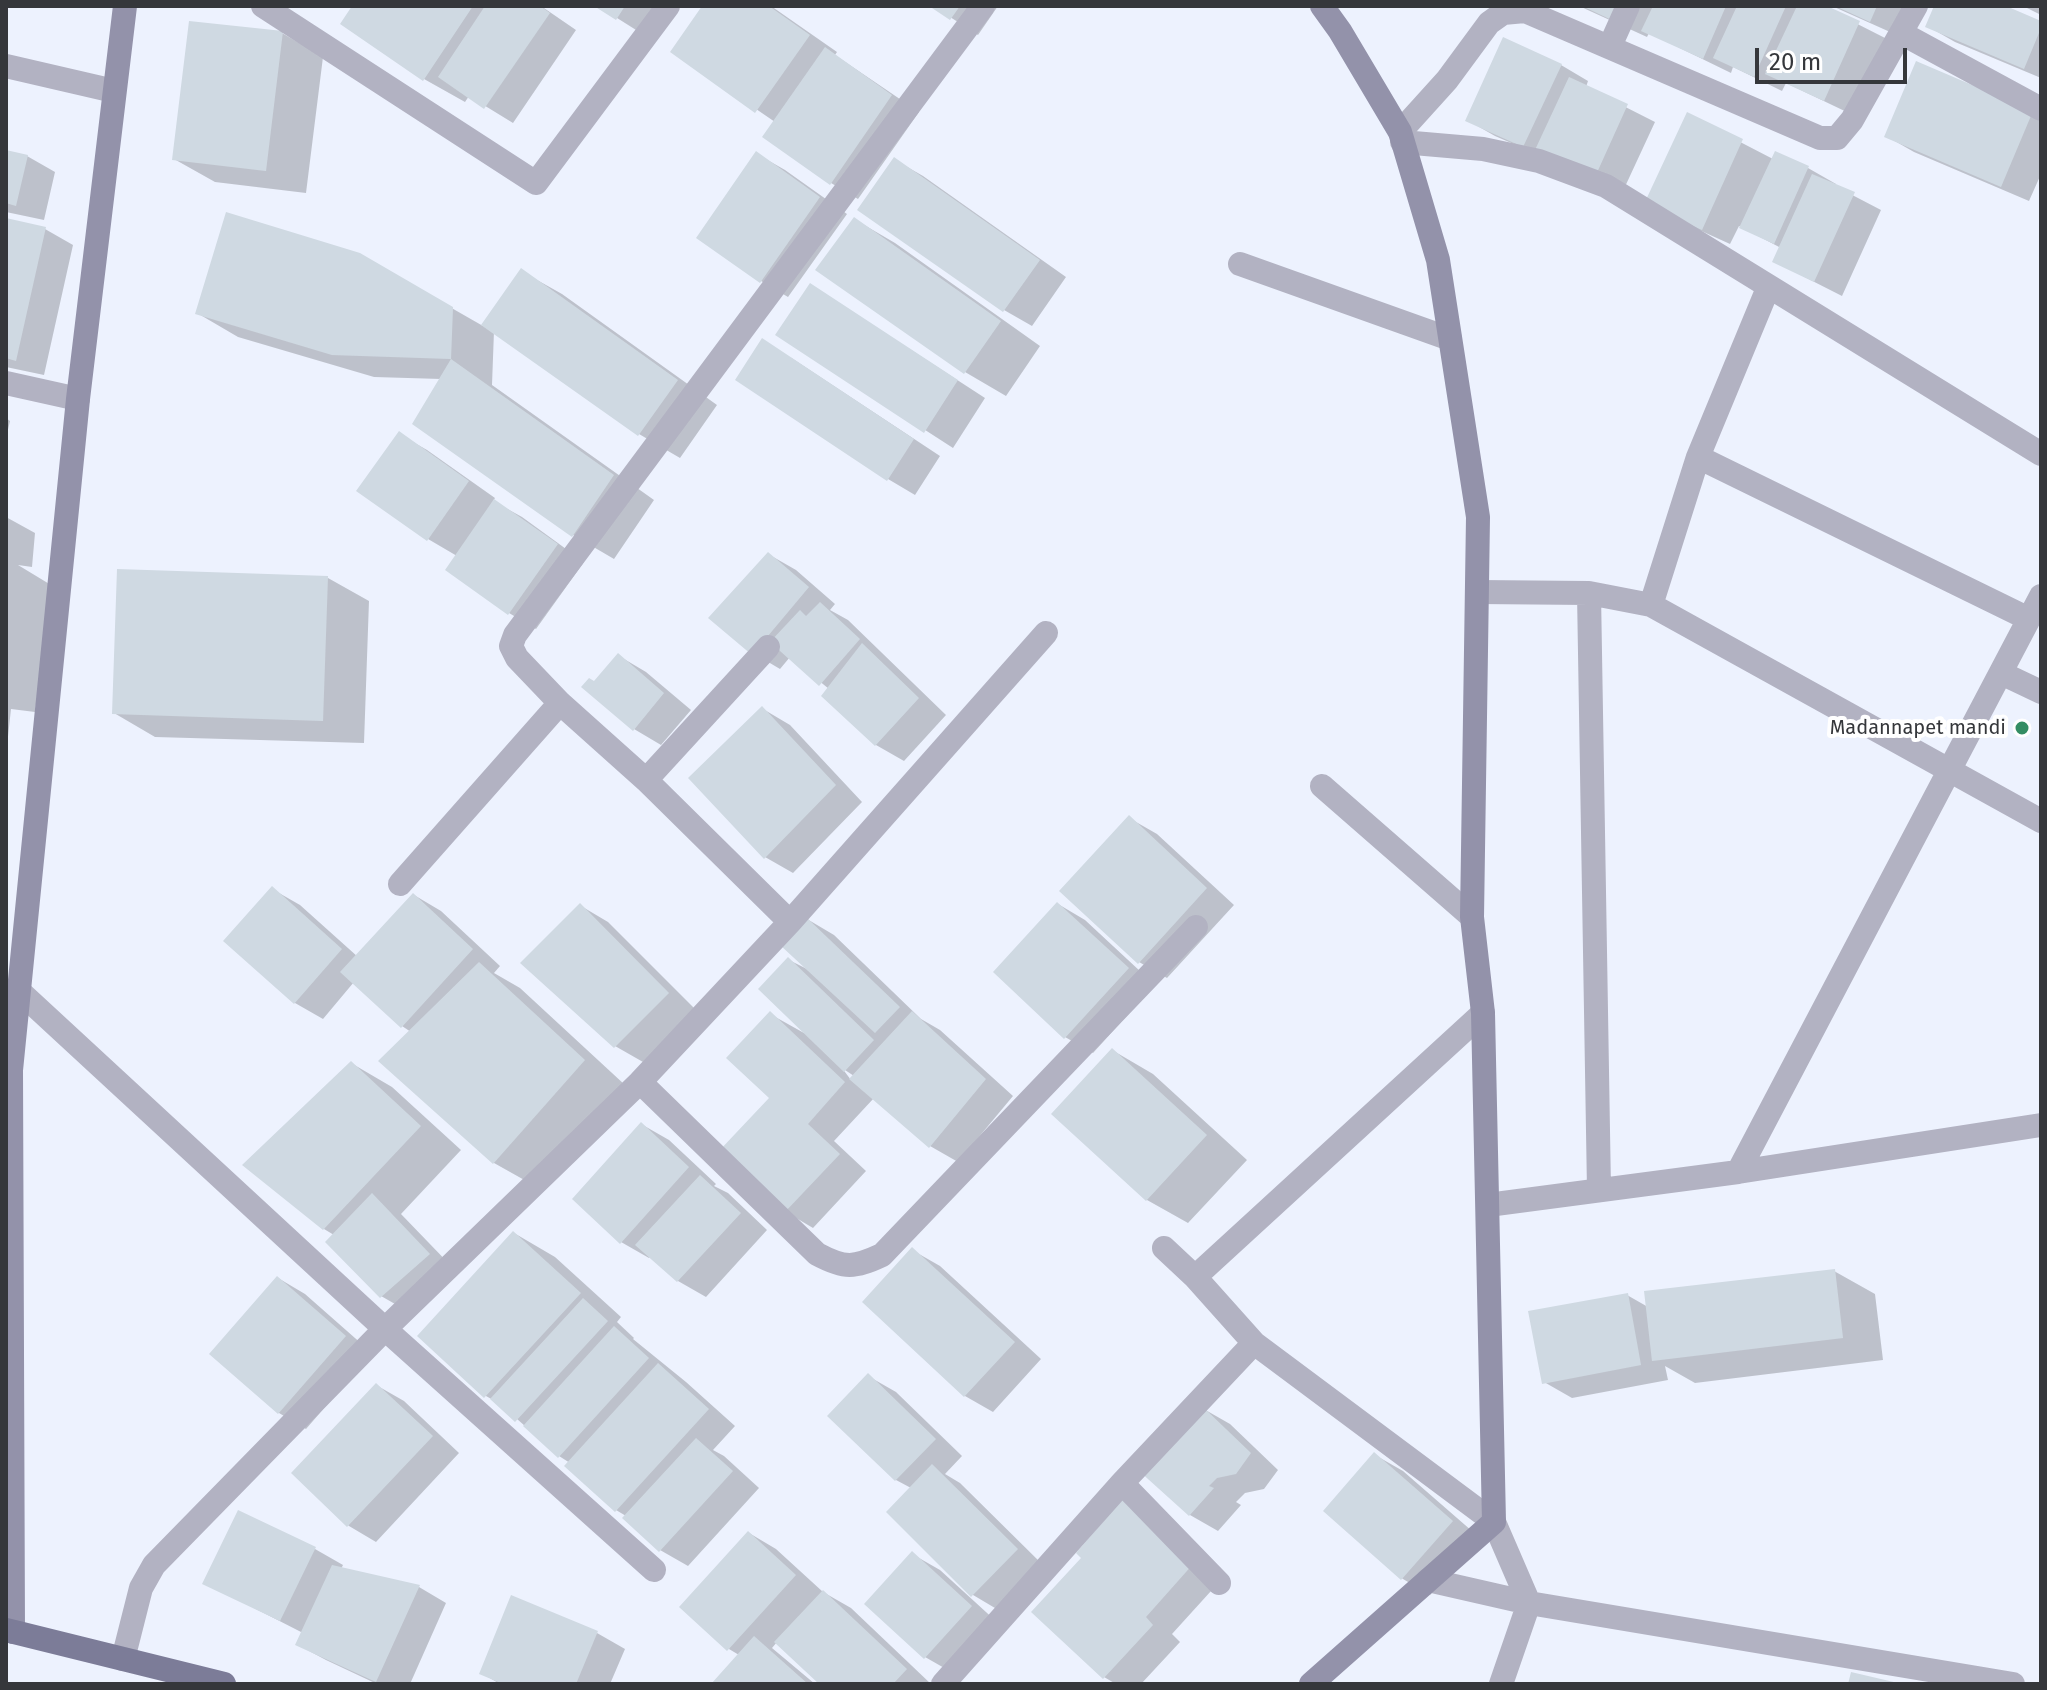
<!DOCTYPE html>
<style>
body{margin:0}
#map{position:relative;width:2047px;height:1690px;overflow:hidden;background:#edf2fe;font-family:"Fira Sans",sans-serif}
canvas{display:block}
.frame{position:absolute;inset:0;border:8px solid #35373b;pointer-events:none}
.scale{position:absolute;left:1755px;top:48px;width:152px;height:36px;box-sizing:border-box;border:4px solid #35373b;border-top:0;padding-left:10px;font-size:24px;line-height:28px;white-space:nowrap;color:#35373b;-webkit-text-stroke:6px #fff;paint-order:stroke}
</style>
<div id="map">
<canvas width="2047" height="1690"></canvas>
<div class="frame"></div>
<div class="scale">20 m</div>
</div>
<script>
const ctx = document.querySelector('canvas').getContext('2d');
ctx.lineJoin = 'round';
function paint(path, color) { ctx.fillStyle = color; ctx.fill(path, 'evenodd'); }
function strokePath(path, color, width, dash) { ctx.strokeStyle = color; ctx.lineWidth = width; ctx.lineCap = dash ? 'butt' : 'round'; ctx.setLineDash(dash || []); ctx.stroke(path); }
function drawText(font, color, halo, rows, align = 'center') {
  ctx.font = font + ' "Fira Sans",sans-serif'; ctx.lineWidth = 8; ctx.setLineDash([]); ctx.textBaseline = 'middle'; ctx.strokeStyle = halo; ctx.fillStyle = color; for (const [text, x, y, turn = 0] of rows) {
    ctx.save(); ctx.translate(x, y); ctx.rotate((+turn || 0) * Math.PI / 180); ctx.textAlign = isNaN(turn) ? turn : align; if (halo) ctx.strokeText(text, 0, 0); ctx.fillText(text, 0, 0); ctx.restore();
  }
}
paint(new Path2D(`
 M 354,6 L 541,6 L 576,30 L 513,123 L 469,96 L 465,102 L 424,79 Z
 M 598,6 L 664,6 L 644,35 Z
 M 704,6 L 771,6 L 837,52 L 835,55 L 919,112 L 858,199 L 831,183 L 775,122 L 673,52 Z
 M 933,6 L 998,6 L 978,35 Z
 M 1579,6 L 1822,6 L 1887,39 L 1853,115 L 1786,83 L 1782,91 L 1733,67 L 1731,73 L 1649,33 L 1647,37 Z
 M 1832,6 L 1912,6 L 1899,36 Z
 M 1936,6 L 2001,6 L 2041,23 L 2041,78 L 1955,42 L 1927,26 Z
 M 2023,6 L 2041,6 L 2041,15 Z
 M 282,33 L 323,57 L 306,193 L 215,182 L 174,159 Z
 M 1917,64 L 2041,118 L 2041,174 L 2029,201 L 1914,152 L 1886,136 Z
 M 1561,65 L 1588,81 L 1586,87 L 1655,122 L 1623,191 L 1495,136 L 1467,120 Z
 M 1688,115 L 1773,159 L 1776,153 L 1808,168 L 1836,184 L 1835,186 L 1881,210 L 1842,296 L 1775,262 L 1781,248 L 1739,226 L 1730,244 L 1675,219 Z
 M 6,152 L 27,156 L 55,172 L 44,220 L 6,212 Z
 M 757,154 L 785,170 L 847,214 L 788,297 L 761,281 Z
 M 895,160 L 923,176 L 1066,277 L 1032,326 L 1004,310 Z
 M 854,219 L 895,243 L 1040,346 L 1006,396 L 965,372 Z
 M 6,220 L 45,229 L 73,245 L 44,375 L 6,367 Z
 M 359,255 L 483,326 L 521,271 L 562,294 L 717,405 L 680,458 L 639,434 L 494,331 L 492,385 L 654,500 L 614,559 L 573,535 L 441,379 L 374,377 L 238,337 L 197,313 Z
 M 811,285 L 985,398 L 953,448 L 778,335 Z
 M 790,357 L 940,456 L 915,495 L 888,479 Z
 M 6,418 L 10,421 L 6,438 Z
 M 399,434 L 427,450 L 495,498 L 493,501 L 522,517 L 584,562 L 536,629 L 509,613 L 457,556 L 428,539 Z
 M 6,517 L 35,533 L 32,567 L 18,565 L 51,585 L 35,712 L 11,709 L 6,755 Z
 M 768,554 L 796,570 L 835,604 L 830,610 L 848,620 L 946,715 L 904,761 L 876,745 L 823,696 L 829,689 L 790,657 L 780,669 L 753,653 Z
 M 328,578 L 369,601 L 364,743 L 155,737 L 114,713 Z
 M 619,656 L 646,672 L 691,710 L 661,745 L 634,729 L 595,683 Z
 M 763,709 L 790,725 L 862,802 L 793,873 L 765,857 Z
 M 1129,818 L 1157,834 L 1234,905 L 1167,978 L 1139,962 Z
 M 272,889 L 300,905 L 358,957 L 414,895 L 441,911 L 500,966 L 494,973 L 520,988 L 625,1085 L 535,1186 L 494,1163 L 381,1061 L 411,1032 L 402,1026 L 354,982 L 323,1019 L 295,1003 Z
 M 1058,904 L 1085,920 L 1155,985 L 1093,1053 L 1065,1037 Z
 M 581,906 L 608,922 L 696,1010 L 643,1062 L 615,1046 Z
 M 807,919 L 834,935 L 921,1019 L 940,1030 L 1013,1096 L 958,1162 L 930,1146 L 874,1098 L 834,1141 L 866,1171 L 813,1228 L 786,1212 L 771,1098 L 770,1014 L 804,1033 L 789,960 L 809,970 ZM 842,1068 L 854,1076 L 851,1080 Z
 M 1112,1050 L 1153,1074 L 1247,1160 L 1188,1223 L 1147,1200 L 1054,1114 Z
 M 351,1063 L 392,1087 L 461,1150 L 401,1214 L 456,1271 L 409,1312 L 381,1296 L 334,1235 L 324,1229 Z
 M 641,1124 L 669,1140 L 716,1184 L 714,1186 L 728,1193 L 767,1230 L 706,1297 L 678,1281 L 651,1256 L 649,1258 L 621,1242 Z
 M 514,1233 L 555,1257 L 621,1317 L 617,1322 L 634,1338 L 633,1339 L 686,1382 L 735,1426 L 713,1450 L 724,1456 L 759,1488 L 688,1566 L 660,1550 L 626,1516 L 616,1510 L 570,1463 L 559,1456 L 500,1404 L 486,1396 L 420,1336 Z
 M 912,1250 L 940,1266 L 1041,1359 L 993,1412 L 965,1396 Z
 M 1834,1271 L 1875,1294 L 1883,1360 L 1695,1383 L 1665,1366 L 1668,1380 L 1572,1398 L 1544,1382 L 1627,1295 L 1648,1307 Z
 M 278,1278 L 305,1294 L 372,1353 L 306,1429 L 279,1413 Z
 M 868,1376 L 896,1392 L 962,1456 L 945,1474 L 960,1483 L 1044,1566 L 1000,1611 L 968,1592 L 911,1488 L 896,1480 L 830,1416 Z
 M 376,1385 L 404,1401 L 459,1453 L 376,1542 L 349,1526 L 294,1473 Z
 M 1202,1408 L 1230,1424 L 1278,1470 L 1264,1489 L 1245,1493 L 1236,1502 L 1241,1505 L 1218,1531 L 1190,1515 Z
 M 1375,1455 L 1403,1471 L 1480,1538 L 1430,1595 L 1403,1579 L 1326,1511 Z
 M 1126,1498 L 1221,1580 L 1172,1634 L 1180,1642 L 1141,1684 L 1116,1684 L 1104,1677 L 1084,1557 Z
 M 239,1512 L 315,1549 L 343,1565 L 341,1569 L 419,1587 L 446,1603 L 410,1684 L 377,1684 L 326,1660 L 298,1645 L 303,1633 L 205,1583 Z
 M 749,1533 L 776,1549 L 823,1592 L 851,1608 L 931,1684 L 822,1684 L 777,1642 L 772,1648 L 815,1684 L 714,1684 L 739,1655 L 729,1649 Z
 M 912,1554 L 940,1570 L 998,1623 L 953,1673 L 925,1657 Z
 M 597,1633 L 625,1649 L 610,1684 L 500,1684 L 481,1673 Z`), '#0003');
paint(new Path2D(`
 M 352,6 L 473,6 L 423,81 L 340,24 Z
 M 485,6 L 540,6 L 550,13 L 484,109 L 438,77 Z
 M 594,6 L 625,6 L 616,20 Z
 M 702,6 L 769,6 L 810,35 L 755,113 L 670,52 Z
 M 929,6 L 960,6 L 950,20 Z
 M 1582,6 L 1626,6 L 1618,23 Z
 M 1653,6 L 1726,6 L 1703,59 L 1641,31 Z
 M 1737,6 L 1786,6 L 1754,77 L 1713,58 Z
 M 1797,6 L 1827,6 L 1860,21 L 1824,101 L 1765,74 Z
 M 1835,6 L 1877,6 L 1870,22 Z
 M 1934,6 L 2006,6 L 2041,21 L 2041,28 L 2024,69 L 1925,27 Z
 M 189,21 L 283,31 L 266,171 L 172,160 Z
 M 1503,37 L 1562,64 L 1523,147 L 1465,121 Z
 M 825,47 L 892,95 L 830,185 L 762,137 Z
 M 1916,61 L 2033,111 L 2001,187 L 1884,137 Z
 M 1569,77 L 1628,104 L 1595,177 L 1535,150 Z
 M 1687,112 L 1743,139 L 1702,230 L 1644,204 Z
 M 6,150 L 28,155 L 16,206 L 6,203 Z
 M 756,151 L 820,197 L 760,283 L 696,238 Z
 M 1775,151 L 1809,166 L 1774,244 L 1739,228 Z
 M 894,157 L 1040,260 L 1003,312 L 857,210 Z
 M 1812,174 L 1855,192 L 1814,282 L 1772,262 Z
 M 226,212 L 360,253 L 453,307 L 451,359 L 614,475 L 572,537 L 412,424 L 451,359 L 332,355 L 195,314 Z
 M 854,217 L 1001,321 L 964,374 L 815,270 Z
 M 6,218 L 46,227 L 16,361 L 6,358 Z
 M 521,268 L 678,380 L 638,436 L 481,325 Z
 M 810,283 L 958,380 L 924,433 L 775,335 Z
 M 762,338 L 914,439 L 887,481 L 735,380 Z
 M 399,431 L 469,481 L 427,541 L 356,491 Z
 M 494,499 L 558,544 L 508,615 L 445,570 Z
 M 768,552 L 809,587 L 752,655 L 708,618 Z
 M 117,569 L 328,576 L 323,721 L 112,714 Z
 M 820,602 L 860,639 L 819,686 L 770,642 L 800,610 L 806,616 Z
 M 862,643 L 919,698 L 875,746 L 821,696 Z
 M 618,653 L 664,693 L 633,731 L 581,687 L 589,678 L 594,681 Z
 M 762,706 L 836,785 L 764,859 L 688,778 Z
 M 1129,815 L 1207,888 L 1138,964 L 1059,891 Z
 M 272,886 L 342,949 L 294,1004 L 223,941 Z
 M 413,893 L 473,949 L 401,1028 L 340,972 Z
 M 1057,902 L 1129,968 L 1064,1039 L 993,972 Z
 M 580,903 L 669,993 L 614,1048 L 520,963 Z
 M 806,917 L 900,1007 L 875,1033 L 780,945 Z
 M 788,957 L 874,1040 L 844,1072 L 758,989 Z
 M 479,962 L 585,1060 L 493,1164 L 378,1061 Z
 M 770,1011 L 845,1082 L 808,1124 L 840,1154 L 784,1213 L 718,1152 L 769,1098 L 726,1058 Z
 M 912,1011 L 986,1079 L 929,1148 L 849,1079 Z
 M 1112,1048 L 1207,1135 L 1146,1201 L 1051,1114 Z
 M 351,1061 L 421,1126 L 323,1230 L 242,1165 Z
 M 641,1122 L 689,1167 L 620,1244 L 572,1199 Z
 M 700,1175 L 741,1213 L 677,1282 L 635,1245 Z
 M 372,1193 L 430,1254 L 380,1298 L 325,1242 Z
 M 513,1231 L 581,1293 L 484,1398 L 417,1336 Z
 M 912,1247 L 1015,1342 L 964,1397 L 862,1302 Z
 M 1835,1269 L 1843,1338 L 1652,1361 L 1644,1291 Z
 M 277,1276 L 346,1336 L 278,1414 L 209,1354 Z
 M 1628,1293 L 1641,1365 L 1542,1384 L 1528,1311 Z
 M 583,1298 L 608,1321 L 515,1422 L 490,1399 Z
 M 614,1326 L 649,1358 L 558,1458 L 523,1426 Z
 M 658,1363 L 709,1409 L 615,1512 L 564,1466 Z
 M 868,1373 L 936,1439 L 895,1481 L 827,1416 Z
 M 376,1383 L 433,1436 L 347,1527 L 291,1473 Z
 M 1202,1406 L 1251,1453 L 1236,1474 L 1217,1478 L 1209,1486 L 1214,1488 L 1189,1516 L 1138,1470 Z
 M 696,1438 L 733,1471 L 659,1552 L 622,1518 Z
 M 1374,1452 L 1453,1521 L 1401,1580 L 1323,1511 Z
 M 932,1464 L 1018,1549 L 971,1597 L 886,1512 Z
 M 1125,1496 L 1194,1563 L 1146,1617 L 1153,1625 L 1103,1679 L 1031,1612 L 1081,1558 L 1076,1553 Z
 M 238,1510 L 316,1547 L 280,1621 L 202,1584 Z
 M 748,1531 L 796,1575 L 727,1651 L 679,1607 Z
 M 912,1551 L 972,1606 L 924,1659 L 864,1604 Z
 M 332,1565 L 420,1585 L 376,1682 L 295,1645 Z
 M 823,1590 L 907,1669 L 893,1684 L 819,1684 L 774,1642 Z
 M 511,1595 L 598,1631 L 576,1684 L 503,1684 L 479,1674 Z
 M 754,1636 L 808,1684 L 711,1684 Z
 M 1851,1672 L 1898,1683 L 1898,1684 L 1848,1684 Z`), '#cfd9e2');
strokePath(new Path2D(`
 M 1402,142 L 1483,149 L 1539,161 L 1606,186 L 2041,454
 M 1698,457 L 2029,619
 M 1478,592 L 1589,593 L 1651,605 L 2041,821
 M 1589,593 L 1599,1190
 M 1651,605 L 1698,457 L 1768,288
 M 2001,673 L 2041,692
 M 1738,1172 L 2041,596
 M 1488,1205 L 1738,1172 L 2041,1125`), '#b2b2c2', 24);
strokePath(new Path2D(`
 M 263,6 L 536,183 L 668,6
 M 1901,33 L 2041,109
 M 1610,46 L 1628,6
 M 6,66 L 114,91
 M 1400,132 L 1447,80 L 1489,23 L 1503,13 L 1525,11 L 1820,138 L 1837,138 L 1852,120 L 1916,6
 M 1240,264 L 1450,339
 M 6,383 L 78,399
 M 646,780 L 768,647
 M 1322,786 L 1472,917
 M 400,884 L 560,703
 M 790,922 L 646,780 L 560,703 L 517,658 L 511,646 L 515,635 L 983,6
 M 19,991 L 385,1329 L 654,1570
 M 640,1082 L 817,1254 C 845,1269 854,1268 882,1255 L 1196,927
 M 1164,1248 L 1195,1277 L 1254,1343 L 1494,1522 L 1529,1603 L 1501,1684
 M 1195,1277 L 1483,1013
 M 1122,1483 L 1219,1583
 M 1428,1580 L 1529,1603 L 2013,1684
 M 123,1659 L 141,1588 L 154,1565 L 385,1329 L 640,1082 L 790,922 L 1046,633
 M 943,1684 L 1122,1483 L 1254,1343`), '#b2b2c2', 24);
strokePath(new Path2D(`
 M 13,1632 L 11,1070 L 78,399 L 125,6
 M 1311,1684 L 1494,1522 L 1483,1013 L 1472,917 L 1478,517 L 1438,260 L 1400,132 L 1340,31 L 1322,6`), '#9392aa', 24);
strokePath(new Path2D(`
 M 6,1630 L 224,1684`), '#7c7c98', 24);
for (const [x, y, r, color] of [
 [2022,728,8,"#348d63"]
]) { const dot = new Path2D(); dot.arc(x, y, r, 0, 2 * Math.PI); ctx.fillStyle = color; ctx.fill(dot); strokePath(dot, '#fff', 3); }
drawText('20px', '#35373b', '#fff', [
 ["Madannapet mandi",2006,728]
], 'right');
</script>
